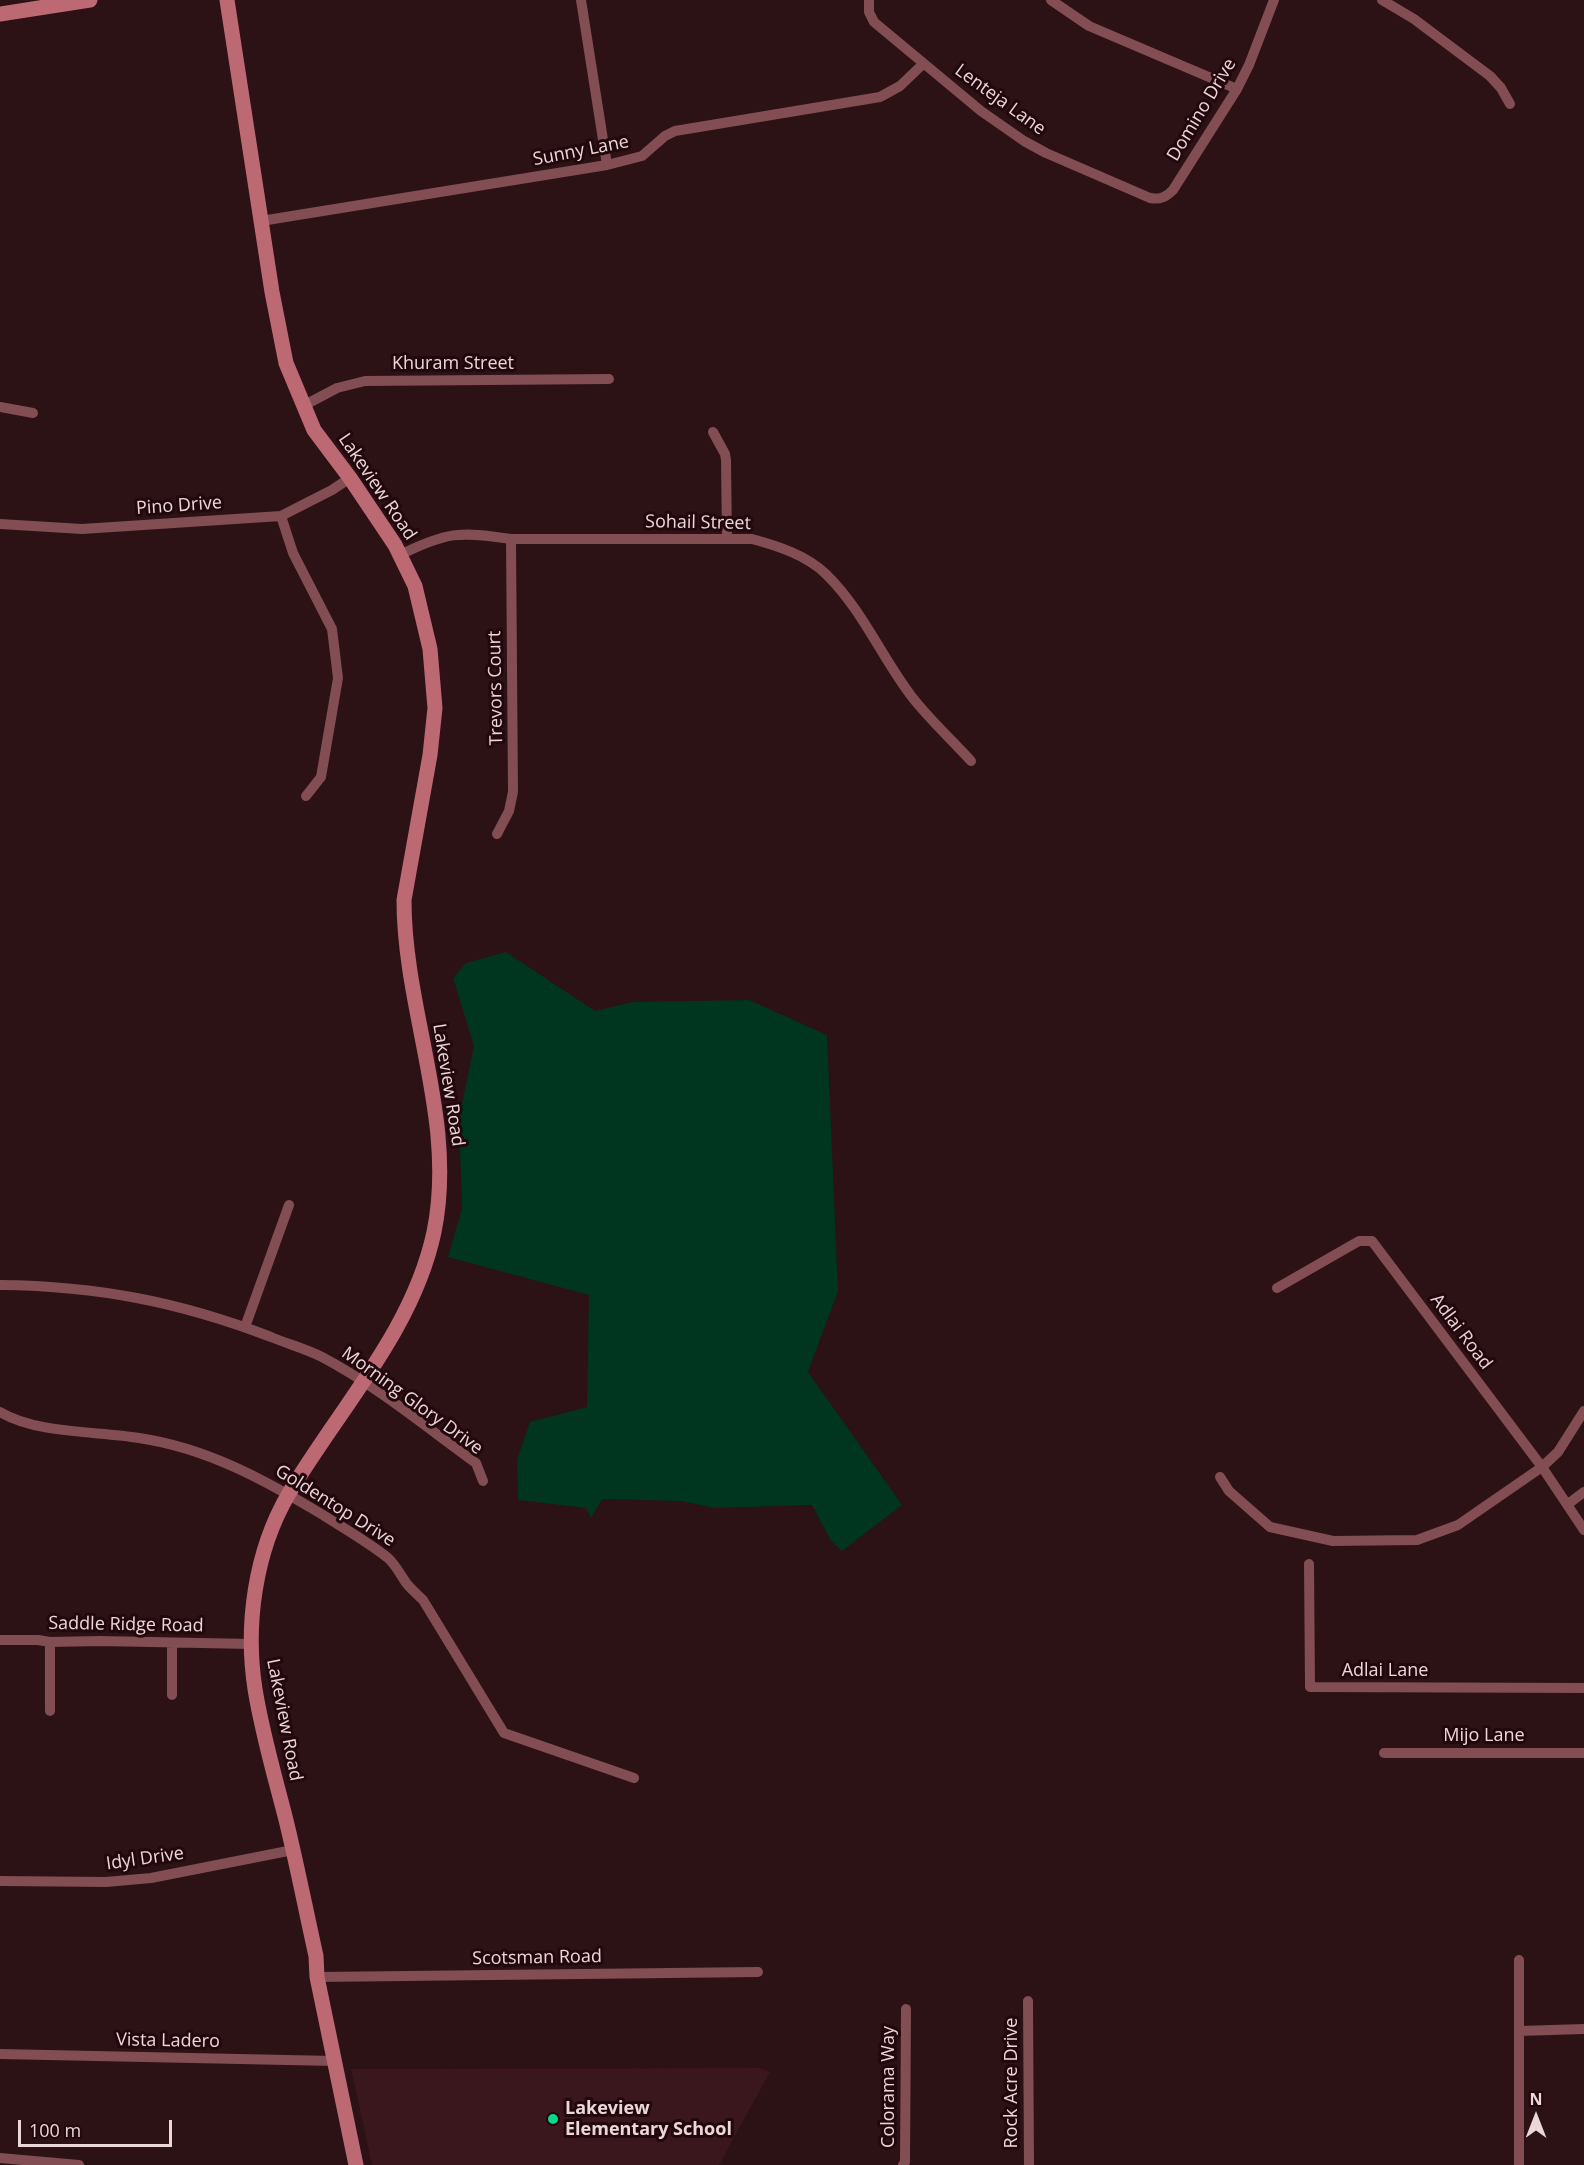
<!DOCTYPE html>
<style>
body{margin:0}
#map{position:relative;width:1584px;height:2165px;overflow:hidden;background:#2c1115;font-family:"Open Sans",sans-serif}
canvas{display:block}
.north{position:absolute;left:1506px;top:2087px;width:60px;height:60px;-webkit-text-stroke:4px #22080c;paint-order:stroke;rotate:0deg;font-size:16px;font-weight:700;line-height:24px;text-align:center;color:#ebd7d9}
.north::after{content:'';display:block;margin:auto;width:21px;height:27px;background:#ebd7d9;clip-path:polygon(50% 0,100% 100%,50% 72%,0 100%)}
.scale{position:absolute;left:18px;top:2120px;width:154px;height:27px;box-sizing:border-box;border:3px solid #ebd7d9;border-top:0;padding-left:8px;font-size:18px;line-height:21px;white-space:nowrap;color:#ebd7d9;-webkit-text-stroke:4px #22080c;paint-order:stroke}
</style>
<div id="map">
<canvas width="1584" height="2165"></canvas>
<div class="north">N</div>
<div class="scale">100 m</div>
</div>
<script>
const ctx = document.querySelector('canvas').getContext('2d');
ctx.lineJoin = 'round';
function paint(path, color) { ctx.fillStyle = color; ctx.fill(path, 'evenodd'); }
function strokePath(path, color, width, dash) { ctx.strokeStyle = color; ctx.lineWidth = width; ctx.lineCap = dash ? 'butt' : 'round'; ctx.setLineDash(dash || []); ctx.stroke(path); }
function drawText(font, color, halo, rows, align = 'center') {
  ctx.font = font + ' "Open Sans",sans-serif'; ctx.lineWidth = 6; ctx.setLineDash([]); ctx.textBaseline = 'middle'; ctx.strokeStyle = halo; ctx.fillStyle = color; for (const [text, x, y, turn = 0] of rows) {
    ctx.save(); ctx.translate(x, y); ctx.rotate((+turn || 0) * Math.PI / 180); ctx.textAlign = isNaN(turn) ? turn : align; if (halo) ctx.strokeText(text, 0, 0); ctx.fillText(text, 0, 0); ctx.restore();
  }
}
paint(new Path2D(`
 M 760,2068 L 770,2072 L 719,2165 L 372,2165 L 351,2069 Z`), '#39171c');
paint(new Path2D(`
 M 506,952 L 595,1011 L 632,1002 L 749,1000 L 827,1035 L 838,1291 L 808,1372 L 902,1505 L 842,1551 L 831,1541 L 812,1505 L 715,1508 L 681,1501 L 602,1499 L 591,1518 L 586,1508 L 518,1500 L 517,1460 L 530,1422 L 587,1407 L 589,1295 L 448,1257 L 462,1208 L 459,1118 L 474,1046 L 453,978 L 466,963 Z`), '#00351f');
strokePath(new Path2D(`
 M 581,0 L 607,165
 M 869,0 L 869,12 L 874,22 L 981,111 L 1024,141 L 1046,153 L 1150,198 C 1160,200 1166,197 1173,190 L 1237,89 L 1249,65 L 1274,0
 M 1051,0 L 1089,26 L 1237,89
 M 1382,0 L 1414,19 L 1490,76 L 1501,88 L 1510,104
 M 261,221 L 607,165 L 642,156 L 665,136 L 675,131 L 880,97 L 900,86 L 923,64
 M 303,406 L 337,388 L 365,381 L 609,379
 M 0,407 L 33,413
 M 713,432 L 725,454 L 726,460 L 727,539
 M 281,516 L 293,553 L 332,629 L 338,678 L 321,777 L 306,796
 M 0,524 L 82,529 L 281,516 L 332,490 L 350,478
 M 400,555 C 446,532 460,531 511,539 L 752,539 C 778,546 806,555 826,574 C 862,609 882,658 912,697 C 930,720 952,740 971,761
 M 497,834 L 509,811 L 513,792 L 511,539
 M 0,1285 C 98,1286 180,1302 271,1337 C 288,1344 306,1349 322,1357 C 377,1386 426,1427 476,1463 L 483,1481
 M 1277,1288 L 1359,1241 L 1372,1241 L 1542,1467 L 1584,1530
 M 245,1327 L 289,1205
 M 0,1412 C 37,1434 96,1431 139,1438 C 207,1448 265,1480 323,1515 C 345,1529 368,1542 388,1558 C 396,1565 401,1576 407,1584 C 412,1590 418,1595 423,1600 L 504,1733 L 634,1778
 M 1220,1477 L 1229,1491 L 1270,1527 L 1333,1541 L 1417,1540 L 1458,1525 L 1542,1467 L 1558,1452 L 1584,1411
 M 1568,1504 L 1584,1492
 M 1309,1564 L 1310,1687 L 1584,1688
 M 0,1640 L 38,1640 L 50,1642 L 100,1641 L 251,1644
 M 50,1642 L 50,1711
 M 172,1643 L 172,1695
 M 1384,1753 L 1584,1753
 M 0,1881 L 106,1882 L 151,1878 L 293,1850
 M 1519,1960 L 1519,2165
 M 317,1977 L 758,1972
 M 1028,2001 L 1029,2165
 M 1519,2031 L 1584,2029
 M 0,2054 L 335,2061
 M 0,2158 L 79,2165
 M 903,2165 L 905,2162 L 906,2009`), '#824d53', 10);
strokePath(new Path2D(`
 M 227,0 L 272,292 L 286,363 L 314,430 L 350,478 L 395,545 L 415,586 L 430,649 L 435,708 L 430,755 L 404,900 C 404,1012 457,1120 434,1232 C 413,1331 338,1410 288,1495 C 255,1552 245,1625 255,1689 C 262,1733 275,1777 286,1820 C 297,1865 306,1911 316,1956 L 317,1977 L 356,2165
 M 0,14 L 90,0`), '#bd6973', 15);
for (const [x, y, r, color] of [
 [553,2119,6,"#07d98b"]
]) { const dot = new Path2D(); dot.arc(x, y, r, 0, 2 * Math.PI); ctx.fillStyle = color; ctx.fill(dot); strokePath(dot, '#22080c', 2); }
drawText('18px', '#ebd7d9', '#22080c', [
 ["Lenteja Lane",1000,100,36],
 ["Domino Drive",1202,110,-59],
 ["Sunny Lane",581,151,-11],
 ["Khuram Street",453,364],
 ["Lakeview Road",377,487,56],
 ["Pino Drive",179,506,-4],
 ["Sohail Street",698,523,1],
 ["Trevors Court",496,688,-91],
 ["Lakeview Road",448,1085,81],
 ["Adlai Road",1461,1332,53],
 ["Morning Glory Drive",412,1401,36],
 ["Goldentop Drive",335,1506,32],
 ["Saddle Ridge Road",126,1625,1],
 ["Adlai Lane",1385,1671],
 ["Lakeview Road",284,1720,79],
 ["Mijo Lane",1484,1736],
 ["Idyl Drive",145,1859,-8],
 ["Scotsman Road",537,1958,-1],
 ["Vista Ladero",168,2041,1],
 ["Rock Acre Drive",1012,2083,-90],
 ["Colorama Way",889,2087,-90]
]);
drawText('bold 18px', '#ebd7d9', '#22080c', [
 ["Lakeview",565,2109],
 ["Elementary School",565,2130]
], 'left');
</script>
